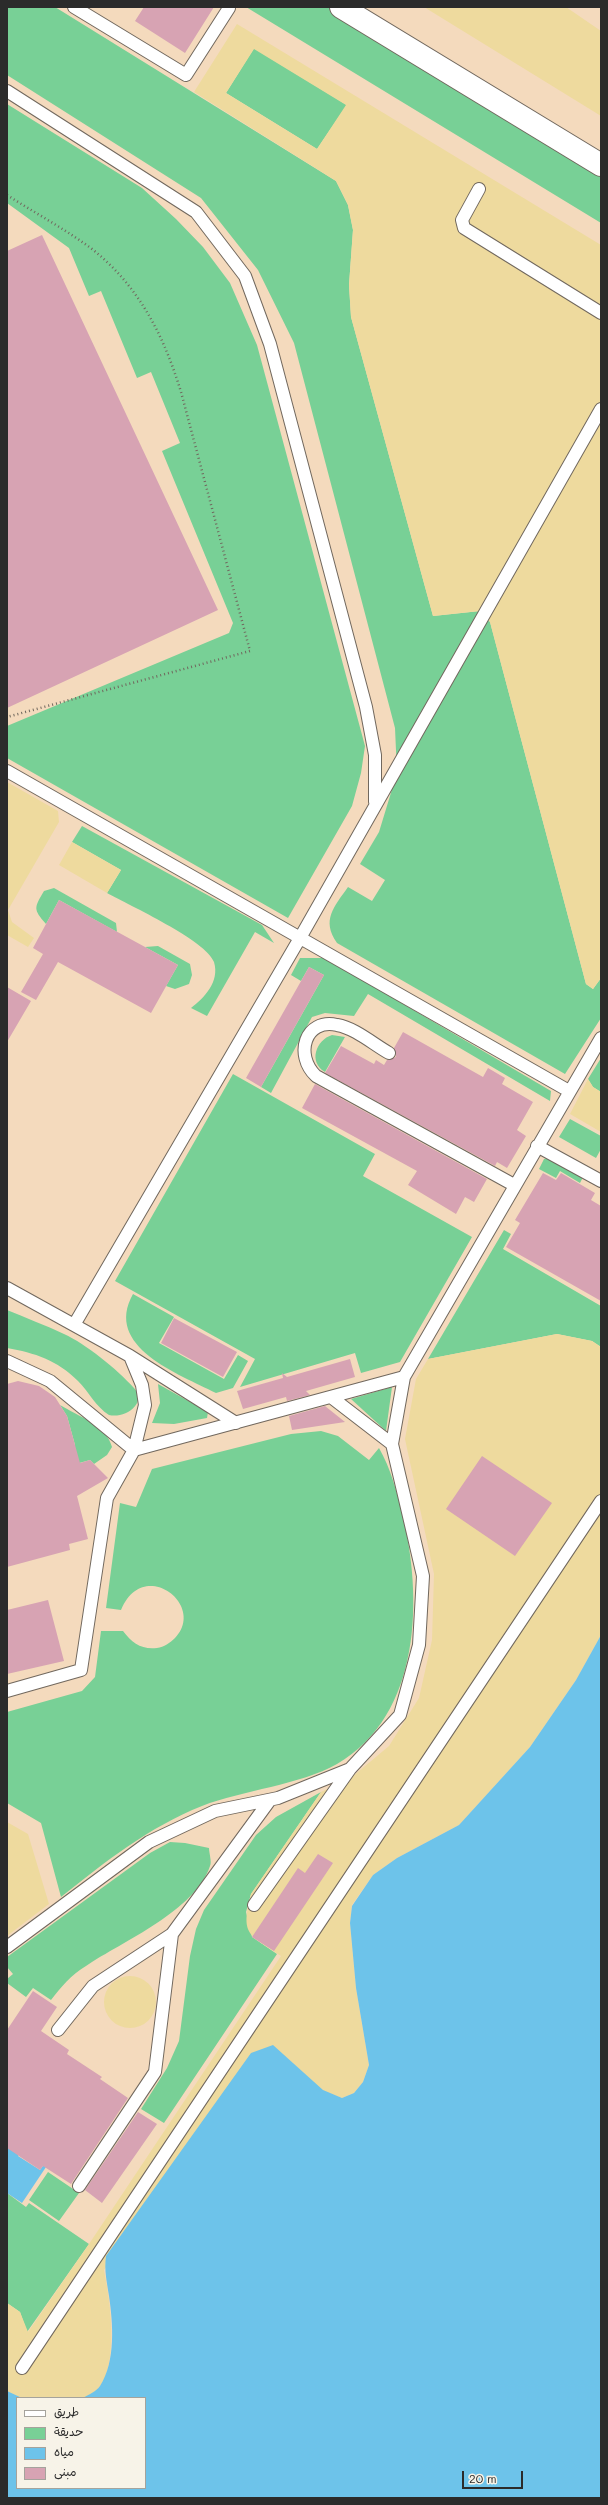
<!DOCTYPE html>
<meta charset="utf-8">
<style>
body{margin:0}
#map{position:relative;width:608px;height:2505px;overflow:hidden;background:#f4dabd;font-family:Mali,"Playpen Sans Arabic",sans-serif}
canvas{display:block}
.frame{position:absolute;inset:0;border:8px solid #2b2b2b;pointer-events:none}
.legend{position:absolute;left:16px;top:2397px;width:130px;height:92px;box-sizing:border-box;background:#f7f3e8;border:1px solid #a5a39c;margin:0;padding:5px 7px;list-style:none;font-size:12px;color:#2b2b2b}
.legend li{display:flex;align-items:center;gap:8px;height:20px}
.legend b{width:20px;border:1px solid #a5a39c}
.scale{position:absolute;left:462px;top:2471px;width:61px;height:18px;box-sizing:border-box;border:2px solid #2b2b2b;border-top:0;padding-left:5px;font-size:12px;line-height:14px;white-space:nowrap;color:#2b2b2b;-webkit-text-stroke:3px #f7f3e8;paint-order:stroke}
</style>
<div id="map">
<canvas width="608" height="2505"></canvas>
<div class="frame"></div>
<ul class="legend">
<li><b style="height:5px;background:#fff"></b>طريق</li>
<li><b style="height:11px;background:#78d096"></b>حديقة</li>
<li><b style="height:11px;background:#6dc3ea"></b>مياه</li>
<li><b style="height:11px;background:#d7a3b3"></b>مبنى</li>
</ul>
<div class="scale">20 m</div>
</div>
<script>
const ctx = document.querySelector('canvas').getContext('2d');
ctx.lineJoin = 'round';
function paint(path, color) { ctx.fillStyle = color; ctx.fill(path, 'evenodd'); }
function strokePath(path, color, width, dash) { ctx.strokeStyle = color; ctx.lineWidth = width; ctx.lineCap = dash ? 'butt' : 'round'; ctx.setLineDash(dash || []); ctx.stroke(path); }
paint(new Path2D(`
 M 7,7 L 55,7 L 336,181 L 348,205 L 353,230 L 349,285 L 351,317 L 433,616 L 480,611 L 490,622 L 586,984 L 593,989 L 601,978 L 601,1018 L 565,1074 L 337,943 C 321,920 334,907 348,887 L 372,901 L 385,880 L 360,864 L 379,832 L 397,773 L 395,728 L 294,343 L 258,270 L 201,198 L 7,75 Z
 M 246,7 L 333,7 L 601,168 L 601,223 Z
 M 254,48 L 347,105 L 317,149 L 226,93 Z
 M 7,104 L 142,188 L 176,219 L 203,247 L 230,283 L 257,345 L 365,746 L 361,773 L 352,806 L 288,918 L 7,758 L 7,726 L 229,633 L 233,623 L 162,451 L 180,443 L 151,372 L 137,378 L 101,291 L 89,296 L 69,248 L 7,203 Z
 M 82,826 L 262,925 L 274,943 L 255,932 L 207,1016 L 191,1008 C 204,998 220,982 214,962 C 207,941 129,905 107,893 L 121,870 L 72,842 Z
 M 54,888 L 116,923 L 117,932 L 59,900 L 46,924 C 33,909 34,908 44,891 Z
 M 158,946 L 190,964 L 192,975 L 189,984 L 175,989 L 166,986 L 178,965 L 145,947 Z
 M 300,958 L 325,958 L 551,1091 L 550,1101 L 368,994 L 354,1016 L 325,1013 L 312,1017 L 271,1093 L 261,1087 L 324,975 L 309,967 L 301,981 L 291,975 Z
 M 332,1035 L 345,1037 L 325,1072 C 308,1062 316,1040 332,1035 Z
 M 601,1058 L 601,1092 L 593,1087 L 588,1079 Z
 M 233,1074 L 375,1154 L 363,1176 L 472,1237 L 400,1362 L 361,1373 L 355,1353 L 240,1387 L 255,1359 L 115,1281 Z
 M 570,1119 L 601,1136 L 601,1149 L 596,1158 L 559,1137 Z
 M 550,1158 L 583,1177 L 580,1183 L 560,1171 L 556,1178 L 539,1169 L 544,1159 Z
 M 504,1230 L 511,1234 L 503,1249 L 601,1306 L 601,1347 L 592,1341 L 557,1334 L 428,1359 Z
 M 133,1294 L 174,1317 L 159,1343 L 224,1379 L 238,1355 L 248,1361 L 233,1388 L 216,1393 C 179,1374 103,1347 133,1294 Z
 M 7,1310 C 26,1318 45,1325 64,1334 C 86,1344 117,1369 134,1388 C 148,1403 125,1419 109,1415 C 96,1407 89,1392 78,1381 C 57,1360 35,1353 7,1348 Z
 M 158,1384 L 208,1412 L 207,1418 L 174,1424 L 152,1423 L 160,1403 Z
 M 392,1387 L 386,1431 L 351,1399 Z
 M 60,1405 C 78,1416 107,1426 112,1447 L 107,1455 L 94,1464 L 90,1460 L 40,1474 L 46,1453 L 75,1445 L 67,1416 Z
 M 321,1431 L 338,1436 L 369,1460 L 379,1448 C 391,1469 396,1490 402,1513 C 423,1596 422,1715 337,1764 C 300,1785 243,1790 202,1806 C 149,1827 105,1862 61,1897 L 41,1823 L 7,1803 L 7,1712 L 82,1691 L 95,1677 L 101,1631 L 123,1631 C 132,1643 142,1650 157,1648 C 164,1647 170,1643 175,1638 C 207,1605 143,1556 121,1610 L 106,1608 L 120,1503 L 136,1507 L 152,1469 L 291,1434 Z
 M 321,1792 L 251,1894 L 246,1912 L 252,1937 L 277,1954 L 164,2123 L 141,2109 L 167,2068 L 179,2041 L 190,1956 L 196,1929 L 204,1910 L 256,1835 L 276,1817 Z
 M 170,1842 L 185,1843 L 209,1848 C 209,1853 212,1862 210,1866 C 195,1911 123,1941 86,1966 C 71,1975 61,1987 51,2000 L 33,1988 L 26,1997 L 7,1983 L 7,1979 L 13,1974 L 7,1967 L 7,1957 L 150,1853 Z
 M 48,2172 L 79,2193 L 59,2221 L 29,2200 Z
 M 7,2193 L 26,2207 L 29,2203 L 89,2244 L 27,2332 L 20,2312 L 7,2303 Z`), '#78d096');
paint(new Path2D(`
 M 424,7 L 566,7 L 601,31 L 601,116 Z
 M 237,24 L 601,245 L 601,978 L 593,989 L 586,984 L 490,622 L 480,611 L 433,616 L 351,317 L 349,285 L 353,230 L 348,205 L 336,181 L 194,92 ZM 254,49 L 346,105 L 317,149 L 226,93 Z
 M 7,782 L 58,811 L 59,822 L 8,910 L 12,922 L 34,938 L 28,947 L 7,935 Z
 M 72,842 L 121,870 L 107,893 L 59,865 Z
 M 588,1079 L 593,1087 L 601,1092 L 601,1132 L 570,1114 Z
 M 557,1334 L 592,1341 L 601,1347 L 601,1635 L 576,1680 L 530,1747 L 459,1825 L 397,1858 L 373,1875 L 352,1905 L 350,1923 L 356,1988 L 369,2065 L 363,2082 L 354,2093 L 342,2098 L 323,2091 L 286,2057 L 104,2270 C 110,2299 125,2390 82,2398 C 73,2400 63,2398 54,2398 C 39,2398 20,2401 7,2391 L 7,2303 L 20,2312 L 28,2332 L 89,2244 L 281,1956 C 249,1934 240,1936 251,1894 L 321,1792 L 352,1777 L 389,1746 L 419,1698 L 432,1640 L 434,1574 L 405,1439 L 416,1379 L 428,1359 Z
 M 7,1822 L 28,1834 L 49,1904 L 7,1936 Z
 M104 2002a26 26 0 1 1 52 0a26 26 0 1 1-52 0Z`), '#eeda9e');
paint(new Path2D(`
 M 601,1635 L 601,2498 L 7,2498 L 7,2391 L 22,2398 L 17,2398 L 17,2488 L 145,2488 L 145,2398 L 83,2398 C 88,2395 97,2391 100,2386 C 116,2361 113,2323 109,2296 C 107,2282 104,2271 106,2256 L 251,2053 L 273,2045 L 323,2090 L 342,2098 L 354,2093 L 363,2082 L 369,2065 L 356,1988 L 350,1923 L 352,1906 L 373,1875 L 397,1858 L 459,1825 L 530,1747 L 576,1680 Z
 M 34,2131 L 18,2156 L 40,2170 L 49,2157 L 52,2158 L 22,2203 L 7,2193 L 7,2148 L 13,2139 Z`), '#6dc3ea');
paint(new Path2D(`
 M 144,7 L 214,7 L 185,53 L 135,21 Z
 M 42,235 L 218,610 L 7,708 L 7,251 Z
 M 59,900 L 178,965 L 151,1013 L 58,962 L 36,1000 L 21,992 L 43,954 L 33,948 Z
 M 309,967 L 324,975 L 261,1087 L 246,1078 Z
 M 7,987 L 31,1001 L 7,1042 Z
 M 403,1032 L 483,1077 L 488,1068 L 505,1078 L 502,1084 L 533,1102 L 517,1130 L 526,1136 L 507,1168 L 497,1162 L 495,1166 L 325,1073 L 341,1046 L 374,1064 L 376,1060 L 384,1065 L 387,1060 L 396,1057 L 394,1048 Z
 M 315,1084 L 487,1179 L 474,1202 L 465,1197 L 456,1214 L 408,1185 L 417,1171 L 302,1108 Z
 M 543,1173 L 556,1180 L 561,1173 L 595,1193 L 591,1200 L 601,1206 L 601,1301 L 506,1247 L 520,1223 L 515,1220 Z
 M 174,1318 L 237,1352 L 223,1377 L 161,1343 Z
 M 350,1359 L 355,1377 L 306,1391 L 310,1395 L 287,1401 L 286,1397 L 243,1409 L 237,1391 L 283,1378 L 282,1373 L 287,1377 Z
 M 18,1381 L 39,1386 L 55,1397 L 67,1416 L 80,1463 L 90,1460 L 108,1478 L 77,1496 L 88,1539 L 69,1544 L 70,1550 L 7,1567 L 7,1384 Z
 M 325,1406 L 345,1422 L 292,1430 L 289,1416 Z
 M 482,1456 L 552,1503 L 515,1556 L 446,1509 Z
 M 48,1600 L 64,1661 L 7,1674 L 7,1610 Z
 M 318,1854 L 333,1863 L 274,1951 L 252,1937 L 298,1868 L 305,1873 Z
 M 33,1991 L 57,2007 L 41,2031 L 69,2050 L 67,2054 L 102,2077 L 100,2079 L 128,2098 L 71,2184 L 43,2166 L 40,2170 L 7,2148 L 7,2030 Z
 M 138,2112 L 157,2124 L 102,2203 L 85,2190 Z`), '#d7a3b3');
const service = new Path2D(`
 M 74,7 L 186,75 L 229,8
 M 7,91 L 196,212 L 245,276 L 270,344 L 366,707 L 375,755 L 375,802
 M 479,189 L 462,220 L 464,228 L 601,313
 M 7,771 L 569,1091
 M 389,1053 C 373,1044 355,1028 337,1025 C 305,1018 294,1055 316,1076 L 514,1185
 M 537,1146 L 601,1181
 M 7,1288 L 130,1356 L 236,1423
 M 74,1325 L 300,938 L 601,409
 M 7,1361 L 50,1381 L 134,1450
 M 331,1397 L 392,1444
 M 134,1450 L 404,1377
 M 7,1691 L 81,1670 L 107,1498 L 134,1450 L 145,1405 L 142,1385 L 130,1356
 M 254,1905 L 350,1769
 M 7,1947 L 149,1842 L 215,1811 L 278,1798 L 350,1769 L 400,1715 L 419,1645 L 423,1576 L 392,1444 L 404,1377 L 601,1038
 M 58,2030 L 93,1986 L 172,1934 L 270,1800
 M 79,2186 L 155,2072 L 172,1934
 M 22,2368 L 601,1501`);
const minor = new Path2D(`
 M 341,7 L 601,165`);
strokePath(service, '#71685e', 14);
strokePath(minor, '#71685e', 24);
strokePath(new Path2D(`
 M 7,195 C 35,213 65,229 92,249 C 139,286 164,336 181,392 L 250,651 L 7,717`), '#71685e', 2.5, [1, 3]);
strokePath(service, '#fff', 12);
strokePath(minor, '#fff', 22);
</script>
